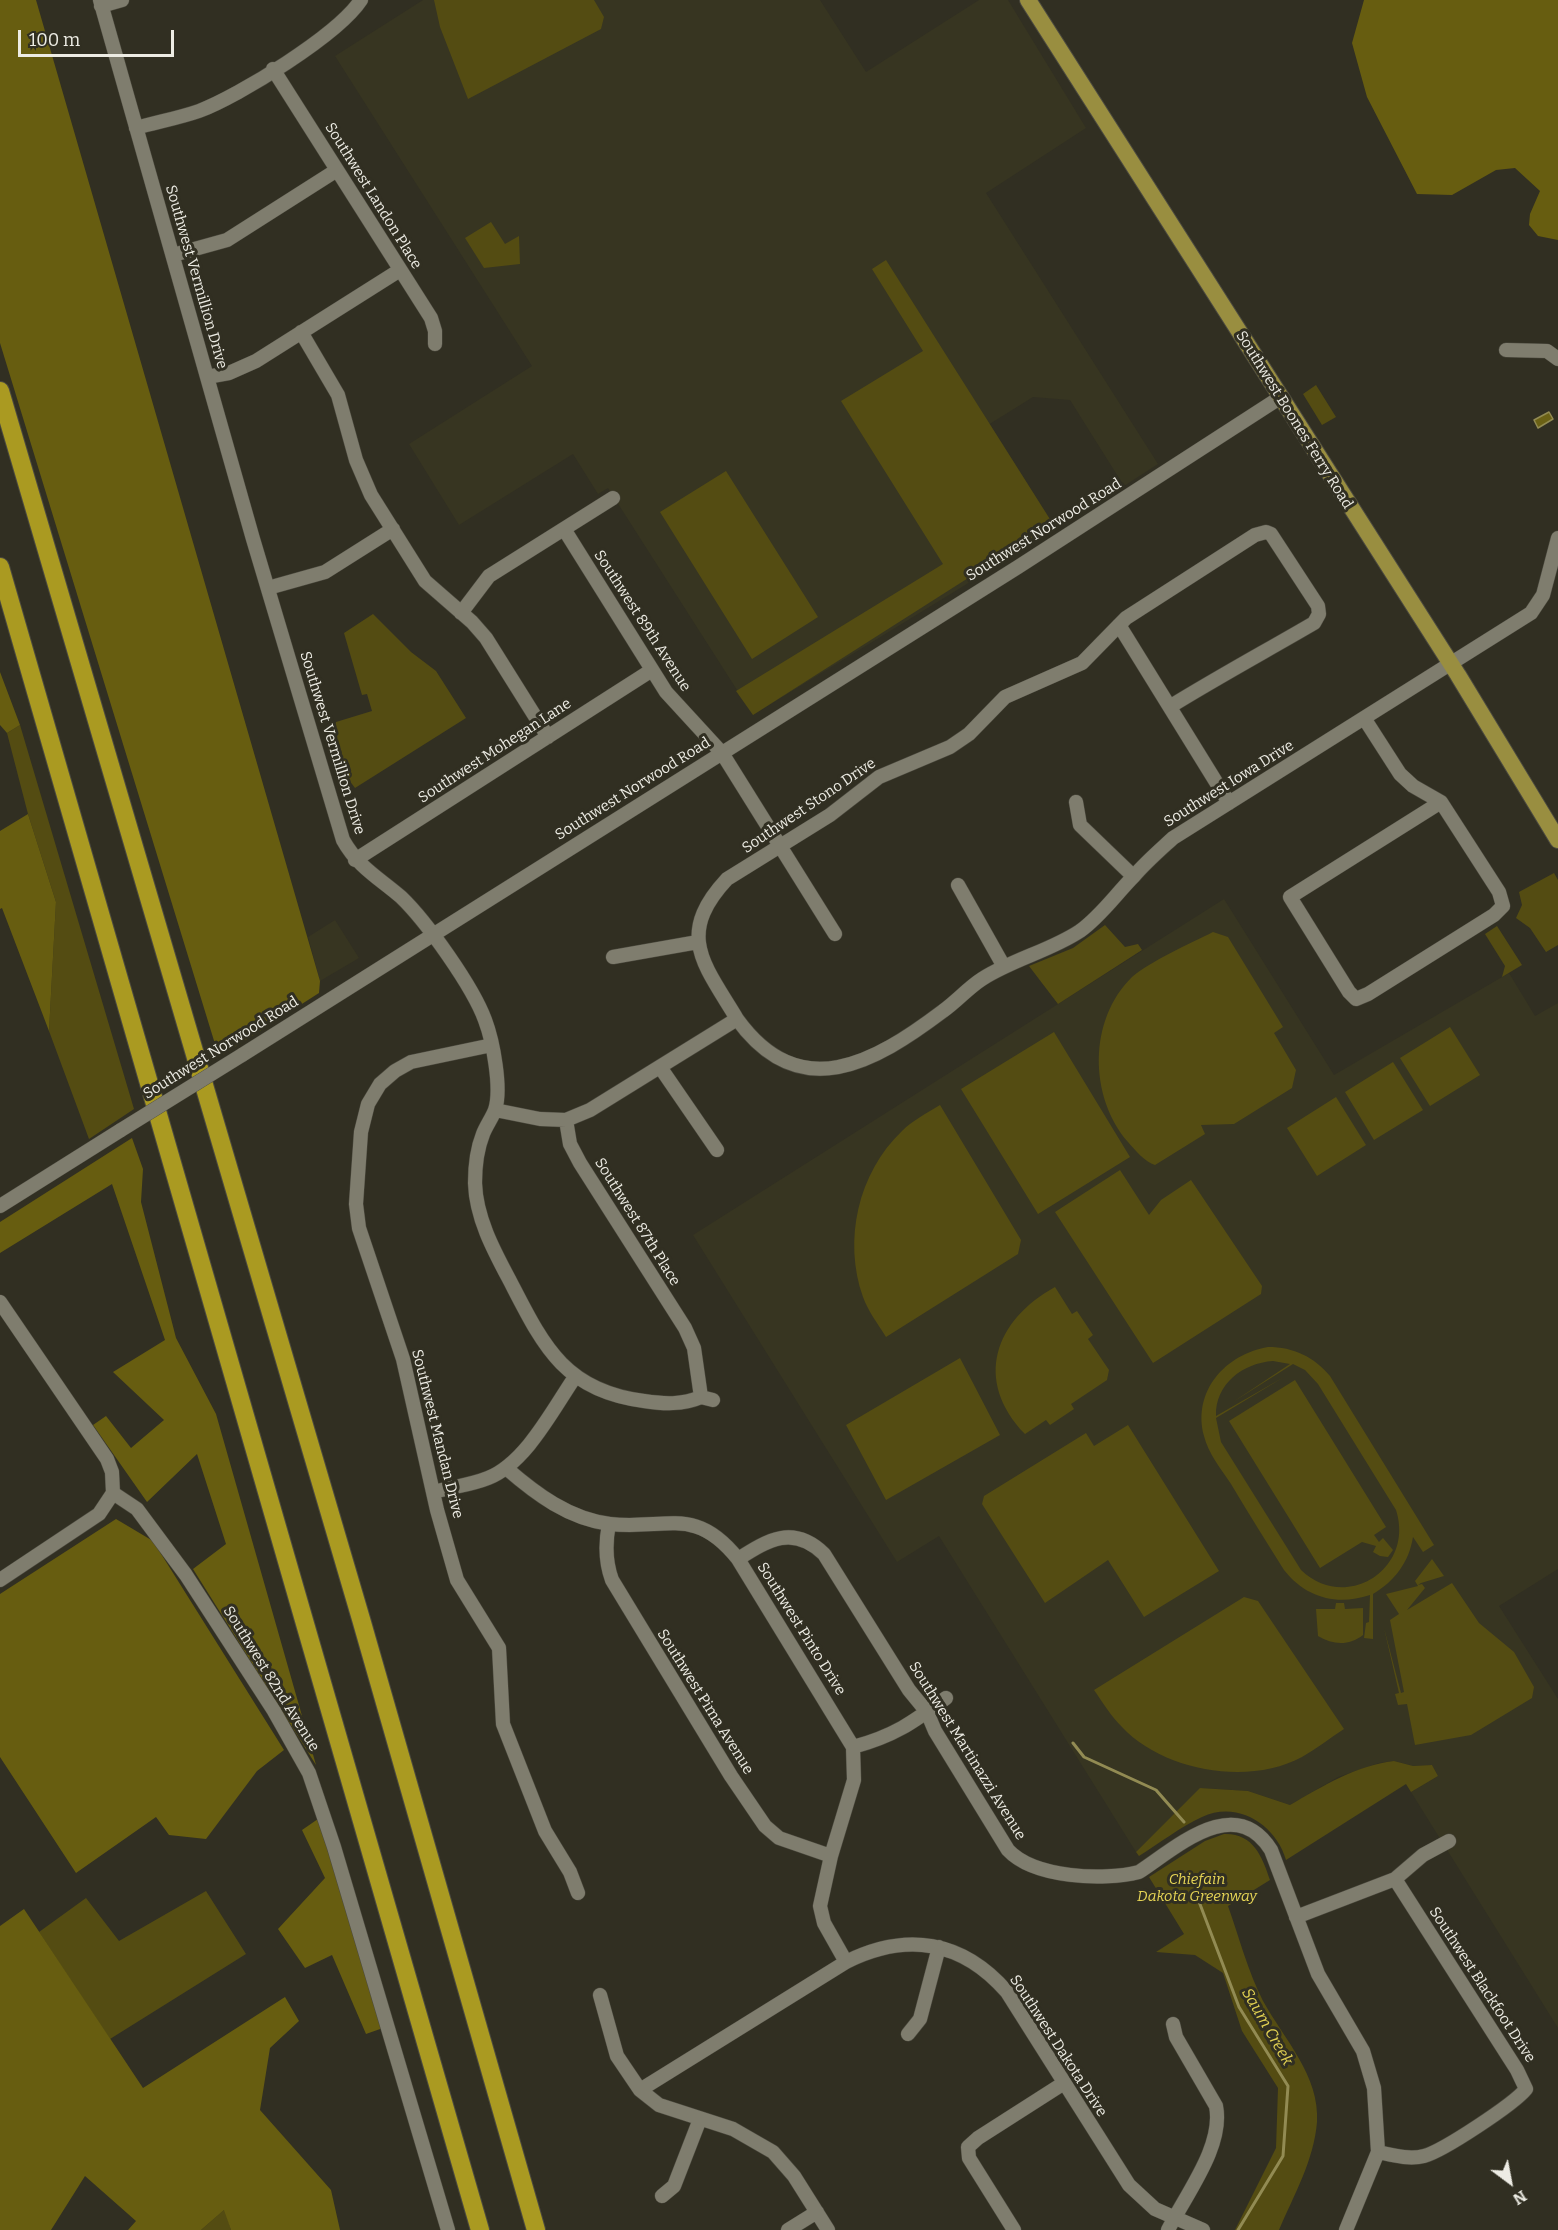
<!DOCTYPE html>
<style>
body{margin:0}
#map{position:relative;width:1558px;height:2230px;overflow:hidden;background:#312f22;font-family:Bitter,serif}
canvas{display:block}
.north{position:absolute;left:1480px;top:2152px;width:60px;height:60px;-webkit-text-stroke:4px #312f22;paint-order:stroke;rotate:148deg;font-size:16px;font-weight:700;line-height:24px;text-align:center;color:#edece4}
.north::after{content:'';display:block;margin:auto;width:21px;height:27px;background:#edece4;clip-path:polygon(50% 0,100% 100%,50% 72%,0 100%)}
.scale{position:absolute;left:18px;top:30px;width:156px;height:27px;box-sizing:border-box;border:3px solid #edece4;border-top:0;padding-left:8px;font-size:18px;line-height:21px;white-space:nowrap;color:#edece4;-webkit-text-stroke:4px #312f22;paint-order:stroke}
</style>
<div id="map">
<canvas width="1558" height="2230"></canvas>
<div class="north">N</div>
<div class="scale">100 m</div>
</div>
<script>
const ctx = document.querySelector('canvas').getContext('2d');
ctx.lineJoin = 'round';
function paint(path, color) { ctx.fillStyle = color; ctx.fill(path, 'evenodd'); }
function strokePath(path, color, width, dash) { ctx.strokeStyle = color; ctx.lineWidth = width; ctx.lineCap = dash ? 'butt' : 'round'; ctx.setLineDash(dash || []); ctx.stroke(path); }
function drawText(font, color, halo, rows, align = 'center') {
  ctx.font = font + ' Bitter,serif'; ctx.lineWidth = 6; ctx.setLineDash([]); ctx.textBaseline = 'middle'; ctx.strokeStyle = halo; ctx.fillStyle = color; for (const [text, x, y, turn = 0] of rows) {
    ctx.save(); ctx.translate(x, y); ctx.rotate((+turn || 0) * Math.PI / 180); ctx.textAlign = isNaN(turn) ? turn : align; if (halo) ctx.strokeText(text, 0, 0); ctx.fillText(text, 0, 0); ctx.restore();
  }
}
paint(new Path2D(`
 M 423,0 L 820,0 L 866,72 L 979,0 L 1008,0 L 1086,128 L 986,193 L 1158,464 L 1124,486 L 1070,400 L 1033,397 L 988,425 L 1055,530 L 753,715 L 608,488 L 598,494 L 573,454 L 459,525 L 409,444 L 532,366 L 335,56 Z
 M 1224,899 L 1334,1075 L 1509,973 L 1535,1016 L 1558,1003 L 1558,1569 L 1499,1606 L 1558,1699 L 1558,2028 L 1411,1792 L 1438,1776 L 1432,1765 L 1413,1766 L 1394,1761 L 1379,1763 L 1338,1777 L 1290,1805 L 1248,1791 L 1201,1788 L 1136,1852 L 939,1536 L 897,1562 L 693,1235 Z
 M 335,920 L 359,958 L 320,981 L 308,937 Z`), '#373521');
paint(new Path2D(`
 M 434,0 L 594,0 L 604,17 L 601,29 L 468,99 L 440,27 Z
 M 491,222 L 505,244 L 519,236 L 520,264 L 484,268 L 465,238 Z
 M 886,260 L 1053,524 L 753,715 L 736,691 L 943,564 L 841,401 L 923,351 L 872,269 Z
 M 1316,385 L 1336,417 L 1322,425 L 1303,394 Z
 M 726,471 L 818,617 L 752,659 L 660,512 Z
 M 373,614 L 411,652 L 436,671 L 466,718 L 355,788 L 343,772 L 331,734 L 336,722 L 372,711 L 367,694 L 362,695 L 344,633 Z
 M 20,725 L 134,1109 L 89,1139 L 49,1031 L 56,902 L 28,814 L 7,733 Z
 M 1554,873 L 1558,880 L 1558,945 L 1546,952 L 1530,928 L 1516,918 L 1522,905 L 1519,892 Z
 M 1105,925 L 1125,947 L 1138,944 L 1142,950 L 1058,1004 L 1029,966 L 1073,948 Z
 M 1497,926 L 1522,965 L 1502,977 L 1505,966 L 1485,934 Z
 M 1213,932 L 1228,937 L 1283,1027 L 1274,1033 L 1296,1070 L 1292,1088 L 1234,1124 L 1201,1125 L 1205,1134 L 1155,1165 C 1145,1162 1135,1150 1128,1142 C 1089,1097 1088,1020 1132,977 C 1149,962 1191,943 1213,932 Z
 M 1450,1027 L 1480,1075 L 1430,1106 L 1400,1058 Z
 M 1054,1032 L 1130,1157 L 1038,1214 L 961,1089 Z
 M 1393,1062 L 1423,1110 L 1374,1140 L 1345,1092 Z
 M 1336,1097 L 1366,1145 L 1317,1176 L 1287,1128 Z
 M 940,1105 L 1021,1240 L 1018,1254 L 886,1337 C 878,1324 868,1311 863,1297 C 843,1240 858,1173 902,1131 C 912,1121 927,1113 940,1105 Z
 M 1120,1170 L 1149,1215 L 1161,1200 L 1191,1180 L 1262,1286 L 1261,1294 L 1153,1363 L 1055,1212 Z
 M 1055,1287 L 1072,1314 L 1077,1311 L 1093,1335 L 1088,1339 L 1109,1370 L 1107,1380 L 1071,1404 L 1074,1409 L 1050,1425 L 1046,1420 L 1025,1434 C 973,1380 995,1320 1055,1287 Z
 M 1268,1347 C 1294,1347 1314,1357 1330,1376 L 1434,1545 L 1423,1552 L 1413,1537 C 1409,1562 1395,1581 1373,1594 L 1373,1639 L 1364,1638 L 1366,1623 L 1369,1622 L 1370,1595 C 1337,1606 1306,1598 1284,1570 C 1266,1541 1248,1513 1231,1484 C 1221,1469 1208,1453 1204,1436 C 1192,1391 1226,1354 1268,1347 ZM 1273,1361 L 1290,1364 L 1233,1402 L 1293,1364 L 1305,1370 L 1318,1384 L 1396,1510 C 1415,1569 1346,1613 1301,1570 L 1221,1442 L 1216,1418 L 1284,1377 L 1216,1416 C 1215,1384 1243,1363 1273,1361 Z
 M 960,1358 L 1000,1435 L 886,1500 L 846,1425 Z
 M 1295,1380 L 1386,1527 L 1374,1535 L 1379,1542 L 1383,1538 L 1393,1550 L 1388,1557 L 1380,1556 L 1373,1552 L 1376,1546 L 1362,1542 L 1320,1568 L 1229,1421 Z
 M 1128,1425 L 1219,1571 L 1144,1617 L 1108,1560 L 1045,1603 L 982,1504 L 984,1496 L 1086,1433 L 1094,1446 Z
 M 1432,1559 L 1444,1576 L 1421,1583 L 1418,1585 L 1422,1584 L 1425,1588 L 1407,1610 L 1452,1583 L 1479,1623 L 1514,1652 L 1534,1687 L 1532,1698 L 1471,1735 L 1415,1745 L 1407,1704 L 1398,1705 L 1395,1694 L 1399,1693 L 1384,1628 L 1401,1693 L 1404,1692 L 1390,1620 L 1399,1614 L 1386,1594 L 1418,1586 L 1415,1581 Z
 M 1244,1597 L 1258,1601 L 1344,1729 C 1330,1738 1316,1749 1302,1757 C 1249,1786 1163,1771 1122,1727 C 1111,1716 1103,1703 1094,1690 Z
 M 1336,1603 L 1344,1603 L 1345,1609 L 1363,1608 L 1363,1635 C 1349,1646 1333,1645 1318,1636 L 1316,1609 L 1335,1609 Z
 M 1394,1761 L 1413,1766 L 1432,1765 L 1438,1776 L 1411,1792 L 1406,1784 L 1286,1860 C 1276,1825 1238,1800 1202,1817 C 1180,1827 1160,1843 1139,1856 L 1136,1852 L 1200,1788 L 1248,1791 L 1290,1805 C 1323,1786 1355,1766 1394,1761 Z
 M 1224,1834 C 1253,1833 1262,1856 1270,1880 L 1228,1906 C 1239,1937 1248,1972 1263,2001 C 1284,2039 1320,2076 1317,2122 C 1314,2160 1294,2195 1279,2230 L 1235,2230 L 1276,2148 L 1278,2088 L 1242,2031 L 1223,1973 L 1195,1955 L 1156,1952 L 1184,1934 L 1149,1877 L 1205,1841 Z
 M 206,1891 L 246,1954 L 110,2039 L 39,1932 L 86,1898 L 119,1941 Z
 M 225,2209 L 231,2230 L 201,2230 Z`), '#544c12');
paint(new Path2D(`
 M 0,0 L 36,0 L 320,981 L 319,993 L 219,1057 L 0,343 Z
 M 1364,0 L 1558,0 L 1558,240 L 1538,236 L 1529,225 L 1530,214 L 1540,191 L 1515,168 L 1496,170 L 1452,195 L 1417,194 L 1367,97 L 1352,43 Z
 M 0,672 L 20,725 L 7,733 L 0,725 Z
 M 28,814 L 56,902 L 49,1031 L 2,908 L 0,909 L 0,831 Z
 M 132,1138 L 143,1169 L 141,1202 L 176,1338 L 216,1414 L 316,1765 L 193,1569 L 226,1544 L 197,1454 L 147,1502 L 93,1425 L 106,1416 L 131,1448 L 164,1420 L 113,1372 L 165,1340 L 112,1184 L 0,1253 L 0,1222 Z
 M 116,1519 L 153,1541 L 284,1750 L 257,1771 L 206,1839 L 169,1835 L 156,1817 L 76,1873 L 0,1757 L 0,1594 Z
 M 318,1819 L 383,2028 L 366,2034 L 332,1955 L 305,1968 L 278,1929 L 325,1878 L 302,1830 Z
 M 24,1909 L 143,2088 L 285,1997 L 299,2021 L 270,2048 L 260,2110 L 331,2190 L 340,2230 L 231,2230 L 224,2210 L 201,2230 L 128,2230 L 136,2221 L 85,2176 L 51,2230 L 0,2230 L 0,1926 Z`), '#675d10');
const water = new Path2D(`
 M 1549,412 L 1553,419 L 1538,428 L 1534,420 Z`);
paint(water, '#6b6115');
strokePath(water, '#928b53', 1.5);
strokePath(new Path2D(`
 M 1073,1743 L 1084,1757 L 1156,1790 L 1184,1822
 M 1198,1899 L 1239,2007 L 1288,2086 L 1283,2156 L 1238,2230`), '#928b53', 3);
const minor = new Path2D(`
 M 100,0 L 253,539 L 343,840 C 358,867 379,878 401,897 C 427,922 473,987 485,1020 C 493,1041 502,1089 495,1110 C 492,1118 486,1126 483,1134 C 477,1149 475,1167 475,1183 C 476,1218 494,1251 510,1281 C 543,1345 564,1391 644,1401 C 664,1404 682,1405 701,1397
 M 101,6 L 122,0
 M 273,69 L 431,318 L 435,331 L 435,344
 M 136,128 C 157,122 179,118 199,111 C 239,96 338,35 361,0
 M 173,255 L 227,240 L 337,170
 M 301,332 L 338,395 L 356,460 L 371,495 L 425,581 L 472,622 L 486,638 L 548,737
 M 1506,350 L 1547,351 L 1558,359
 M 207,377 L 229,373 L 256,361 L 400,270
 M 564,529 L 666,692 L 722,753 L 835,934
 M 268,588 L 325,572 L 393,529
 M 461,613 L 489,576 L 613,498
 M 1119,625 L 1229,803
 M 1364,718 L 1400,774 L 1413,786 L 1441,802 L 1499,892 L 1503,906 L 1494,915 L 1368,994 L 1356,999 L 1349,992 L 1290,897 L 1441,802
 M 1076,802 L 1080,825 L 1133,876
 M 355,860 L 652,670
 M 958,885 L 1003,965
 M 613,957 L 698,942
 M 737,1019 C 800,1106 874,1063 943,1011 C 957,1001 968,988 982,979 C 1013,959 1050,951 1080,931 C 1101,916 1116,894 1134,876 C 1146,862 1160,850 1173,838 L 1531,613 L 1543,595 L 1558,538
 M 492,1045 L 411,1062 L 395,1071 L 380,1084 L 368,1104 L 361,1132 L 356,1204 L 359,1228 L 403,1359 L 437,1510 L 457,1580 L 499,1648 L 503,1724 L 545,1831 L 570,1872 L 578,1893
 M 242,1055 L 1018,567 L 1281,397
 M 660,1067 L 717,1150
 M 495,1110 L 540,1119 L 566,1120 L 570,1144 L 580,1163 L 685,1328 L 694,1348 L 701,1397 L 713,1400
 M 566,1120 L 590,1110 L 737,1019 C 704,964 675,935 727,879 L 830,815 L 879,777 L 950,747 L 969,734 L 1005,697 L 1082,663 L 1126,618 L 1255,535 L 1266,532 L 1271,534 L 1318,606 L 1319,614 L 1314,623 C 1266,651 1218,677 1171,706
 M 0,1206 L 121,1130
 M 0,1302 L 107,1459 L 112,1472 L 113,1493 L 99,1514 L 0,1580
 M 506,1468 C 536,1494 569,1519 610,1524 C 667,1530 695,1505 738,1559 L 853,1747 L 854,1780 L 831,1856 L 820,1906 L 824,1923 L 846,1962
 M 434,1492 C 451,1487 471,1485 488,1478 C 526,1463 553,1409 575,1377
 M 113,1493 L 137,1509 L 186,1575 L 274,1711 L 309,1773 L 334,1847 L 448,2230
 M 609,1524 C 605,1544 605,1561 612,1580 L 731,1776 L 765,1826 L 779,1838 L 831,1856
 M 738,1559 C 768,1540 793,1524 824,1554 L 909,1690 L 927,1712 L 935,1731 L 1008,1850 C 1034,1878 1104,1881 1139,1872 C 1177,1847 1235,1793 1271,1850 L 1318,1974 L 1363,2051 L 1374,2088 L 1378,2152 L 1346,2230
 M 853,1747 C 894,1736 912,1723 946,1698
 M 1296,1917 L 1395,1879 L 1423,1855 L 1449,1841
 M 600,1995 L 617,2056 L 640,2090 L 659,2105 L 733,2129 L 773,2152 L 794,2176 L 828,2230
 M 908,2034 L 920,2019 L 939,1947
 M 640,2090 L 846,1962 C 906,1932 962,1940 1007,1992 L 1129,2185 L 1155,2209 L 1203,2230
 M 1378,2152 C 1392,2155 1409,2160 1424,2156 C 1443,2151 1514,2104 1526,2089 L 1517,2070 L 1395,1879
 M 662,2196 L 674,2186 L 700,2119
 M 788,2230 L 817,2212
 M 1014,2230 L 969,2158 L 968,2147 L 978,2138 L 1064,2083
 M 1168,2230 C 1186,2194 1224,2146 1216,2106 L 1176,2037 L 1173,2024`);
const major = new Path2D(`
 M 1028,0 L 1458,675 L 1558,840`);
const highway = new Path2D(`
 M 0,391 L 361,1619 L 536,2230
 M 0,567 L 480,2230`);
strokePath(minor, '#4c4a3f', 15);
strokePath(major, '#4c4a3f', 18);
strokePath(highway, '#4c4a3f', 20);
strokePath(minor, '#7f7d6e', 14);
strokePath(major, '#998e40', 16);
strokePath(highway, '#aa9a21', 18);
const minorBridge = new Path2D(`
 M 121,1130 L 242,1055`);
strokePath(minorBridge, '#4c4a3f', 15, []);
strokePath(minorBridge, '#7f7d6e', 14);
drawText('15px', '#edece4', '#312f22', [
 ["Southwest Landon Place",373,196,58],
 ["Southwest Vermillion Drive",196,277,74],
 ["Southwest Boones Ferry Road",1294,420,58],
 ["Southwest Norwood Road",1044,530,-32],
 ["Southwest 89th Avenue",642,621,57],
 ["Southwest Vermillion Drive",332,743,73],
 ["Southwest Mohegan Lane",495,751,-33],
 ["Southwest Iowa Drive",1229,784,-32],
 ["Southwest Norwood Road",633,789,-32],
 ["Southwest Stono Drive",809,806,-34],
 ["Southwest Norwood Road",221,1048,-32],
 ["Southwest 87th Place",637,1222,58],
 ["Southwest Mandan Drive",437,1434,76],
 ["Southwest Pinto Drive",801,1629,58],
 ["Southwest 82nd Avenue",271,1679,58],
 ["Southwest Pima Avenue",705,1702,58],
 ["Southwest Martinazzi Avenue",967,1751,58],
 ["Southwest Blackfoot Drive",1482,1985,57],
 ["Southwest Dakota Drive",1058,2046,57]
]);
drawText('italic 15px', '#e5d455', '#312f22', [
 ["Chiefain",1197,1880],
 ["Dakota Greenway",1197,1897]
]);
drawText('italic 16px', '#e2d152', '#312f22', [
 ["Saum Creek",1267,2027,60]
]);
</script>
